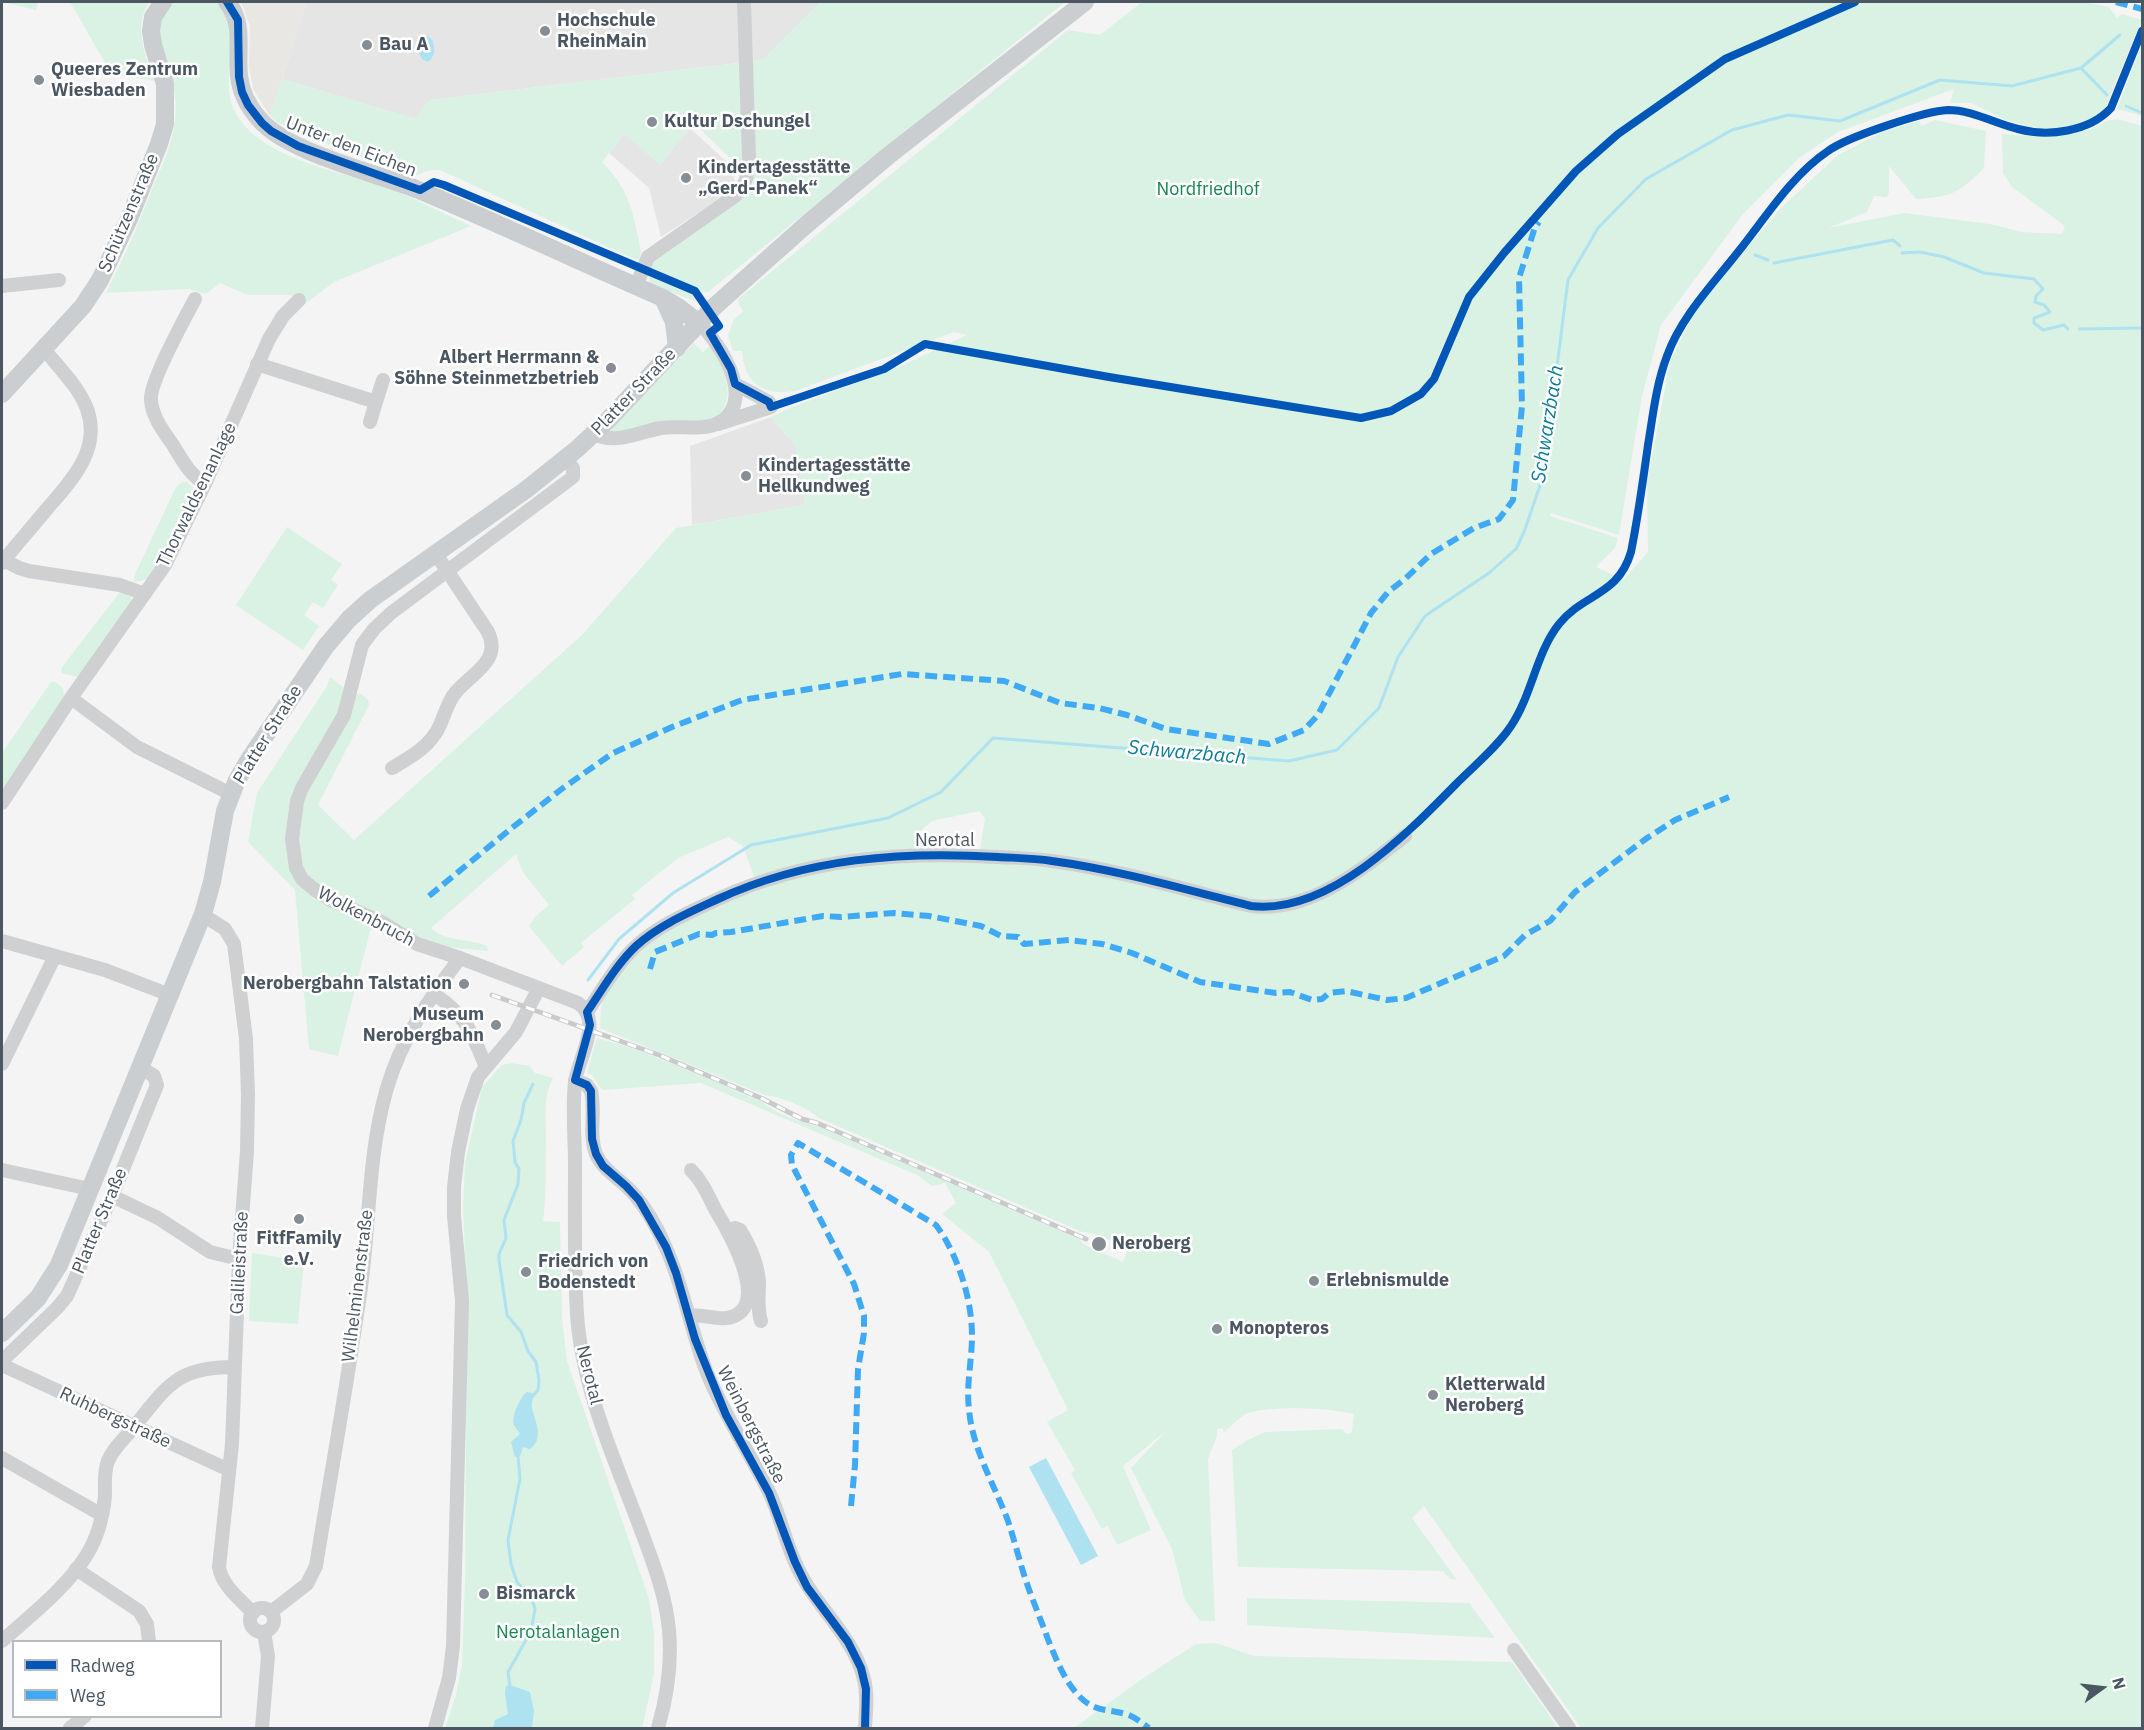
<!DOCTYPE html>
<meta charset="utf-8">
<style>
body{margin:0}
#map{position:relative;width:2144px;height:1730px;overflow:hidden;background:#f4f4f4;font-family:"IBM Plex Sans",sans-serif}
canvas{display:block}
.frame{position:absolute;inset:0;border:3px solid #4a5661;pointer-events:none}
.legend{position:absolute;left:12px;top:1640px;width:210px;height:78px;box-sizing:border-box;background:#fff;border:2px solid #b7bbc0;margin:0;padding:8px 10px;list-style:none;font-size:18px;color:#4a5661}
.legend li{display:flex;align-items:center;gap:12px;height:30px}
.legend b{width:30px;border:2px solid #b7bbc0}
.north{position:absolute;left:2072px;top:1658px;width:60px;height:60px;-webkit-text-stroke:4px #fff;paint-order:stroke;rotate:75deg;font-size:16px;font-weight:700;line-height:24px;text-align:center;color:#4a5661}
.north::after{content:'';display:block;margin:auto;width:21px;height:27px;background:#4a5661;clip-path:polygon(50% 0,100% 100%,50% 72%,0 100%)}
</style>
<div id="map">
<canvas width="2144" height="1730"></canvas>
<div class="frame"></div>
<ul class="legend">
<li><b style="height:8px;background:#0057b8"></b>Radweg</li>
<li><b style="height:8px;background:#3fa9f5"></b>Weg</li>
</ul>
<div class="north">N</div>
</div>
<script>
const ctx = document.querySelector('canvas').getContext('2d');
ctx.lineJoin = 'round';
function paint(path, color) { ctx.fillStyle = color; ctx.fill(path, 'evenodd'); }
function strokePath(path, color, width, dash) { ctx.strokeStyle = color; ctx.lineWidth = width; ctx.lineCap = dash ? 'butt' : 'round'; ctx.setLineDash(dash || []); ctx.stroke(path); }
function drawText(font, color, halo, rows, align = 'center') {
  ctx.font = font + ' "IBM Plex Sans",sans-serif'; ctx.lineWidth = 5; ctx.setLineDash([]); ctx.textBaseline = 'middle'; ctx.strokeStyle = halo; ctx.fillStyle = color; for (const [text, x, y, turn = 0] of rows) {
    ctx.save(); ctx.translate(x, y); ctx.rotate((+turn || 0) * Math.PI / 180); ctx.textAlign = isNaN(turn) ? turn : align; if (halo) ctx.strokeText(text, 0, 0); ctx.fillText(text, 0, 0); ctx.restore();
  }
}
paint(new Path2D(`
 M 241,2 L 307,2 L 270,116 L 253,89 L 249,67 L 250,26 Z`), '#e8e7e3');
paint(new Path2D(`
 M 307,2 L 821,2 L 763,60 L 430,100 L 415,119 L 282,79 Z
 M 690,128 L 730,165 L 735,182 L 732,191 L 661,237 L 649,188 L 609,153 L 624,133 L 660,164 Z
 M 771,417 L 796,446 L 805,505 L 692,525 L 690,446 Z`), '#e6e5e6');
paint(new Path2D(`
 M 2,2 L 38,2 L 36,10 Z
 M 70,2 L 149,2 C 133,29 145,54 155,81 L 111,73 Z
 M 173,2 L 217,2 C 244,26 220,74 233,107 C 254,159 340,170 387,188 C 416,199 443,213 471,226 L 334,282 L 302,306 L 291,295 L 248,295 L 220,283 L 206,294 L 189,289 L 106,293 C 122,262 136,230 149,197 C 162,165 180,131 175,96 C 171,66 143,25 173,2 Z
 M 821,2 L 1065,2 L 708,292 L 697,291 L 649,270 L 654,261 L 662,255 L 747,195 L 752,186 L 756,166 L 744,163 L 738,166 L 694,123 L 660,165 L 624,134 L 602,162 C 631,192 633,212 641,252 L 639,259 L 636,260 L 440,170 L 431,170 L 413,176 L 295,132 L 277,122 L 270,116 L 282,79 L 415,119 L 430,100 L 763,60 Z
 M 1142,2 L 2083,2 L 2109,7 L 2117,18 L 2122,14 L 2142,20 L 2104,110 L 2080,125 L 2043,130 L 2004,119 L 1971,103 L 1950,103 L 1954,89 L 1838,132 L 1800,157 L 1743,214 L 1661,325 L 1642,396 L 1619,535 L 1551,513 L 1550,516 L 1618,538 L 1615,548 L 1596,567 L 1623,580 L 1648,552 L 1647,483 L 1670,362 L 1695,310 L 1780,209 L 1838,155 L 1882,132 L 1919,121 L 1921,126 L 1935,120 L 1986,131 L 1984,168 C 1959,193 1952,197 1916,199 L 1889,166 L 1889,192 L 1887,197 L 1874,196 L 1867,212 L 1828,228 L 1904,213 L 1990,224 L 2022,232 L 2062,234 L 2065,226 L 2012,187 L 2003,173 L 2002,134 L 2042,137 L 2071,134 L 2092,129 L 2106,121 L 2117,119 L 2142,126 L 2142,1728 L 1581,1728 L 1424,1506 L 1412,1518 L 1457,1580 L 1450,1579 L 1443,1571 L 1238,1567 L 1232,1450 L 1246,1441 L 1265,1432 L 1342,1429 L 1347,1434 L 1352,1432 L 1354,1414 C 1329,1408 1270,1405 1246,1414 C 1238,1418 1231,1427 1224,1432 L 1222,1428 L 1217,1429 L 1217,1436 L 1208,1459 L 1215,1621 L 1200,1621 L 1185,1600 L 1172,1549 L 1131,1468 L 1166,1431 L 1123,1466 L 1151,1530 L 1117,1545 L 1108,1526 L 1102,1529 L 1071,1473 L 1075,1470 L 1047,1422 L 1068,1410 L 989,1252 L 942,1214 L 956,1203 L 945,1183 L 932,1186 L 917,1175 L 701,1083 L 602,1090 L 592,1075 L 587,1073 L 597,1038 C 654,1053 708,1079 762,1102 C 778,1114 797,1122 817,1126 L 1079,1239 L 1083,1244 L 1123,1262 L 1128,1249 C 1114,1243 1097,1232 1082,1232 L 819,1118 C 804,1106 785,1098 765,1095 L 600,1028 L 601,1009 L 604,998 L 627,959 L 655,935 L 728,900 L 759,891 L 743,846 L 728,837 L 678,858 L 632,895 L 635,899 L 581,943 L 584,947 L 562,966 L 529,926 L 535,917 L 549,905 L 522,871 L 516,854 L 431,928 C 445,942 469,938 487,946 L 488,951 L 445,947 L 415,936 L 310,882 L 296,853 L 302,799 L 354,694 L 361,694 L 368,700 L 369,705 L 318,805 L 354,840 L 582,635 L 676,528 L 805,505 L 796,446 L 771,417 L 792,407 L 903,365 L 967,335 L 954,332 L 795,391 C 764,396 744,384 742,351 L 733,351 L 728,335 L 734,319 L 743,312 L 739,304 L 738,299 L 1068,30 L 1100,35 ZM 979,811 L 985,818 L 978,862 L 919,862 L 920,831 L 932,821 Z
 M 2142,44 L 2142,116 L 2117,109 Z
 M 648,273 L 692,292 L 694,301 L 650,283 Z
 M 694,343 L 703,352 L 710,345 C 723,369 741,400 712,420 L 623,434 L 610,432 L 611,427 Z
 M 182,482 L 187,482 L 193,488 L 194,492 C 184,514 166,559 151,575 C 147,580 141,581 134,582 L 135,574 L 176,487 Z
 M 287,527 L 342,564 L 331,580 L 338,585 L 323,608 L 313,602 L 304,615 L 319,626 L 303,650 L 236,605 Z
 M 120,592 L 130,595 L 132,600 L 78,677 L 61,673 L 62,667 Z
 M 330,677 L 347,690 L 335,726 L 298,786 L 299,884 L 312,897 L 378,927 L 370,931 L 338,1056 L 309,1049 L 295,890 L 248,842 L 257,793 L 327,686 Z
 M 51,682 L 55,682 L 63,688 L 64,696 L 2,792 L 2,753 Z
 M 511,1063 L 530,1066 L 535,1073 L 553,1078 C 543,1096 546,1118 546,1138 C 545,1166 547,1194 543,1221 L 560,1222 L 562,1319 L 567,1361 L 649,1599 L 654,1633 L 654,1674 L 642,1728 L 445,1728 L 456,1695 L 462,1665 L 465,1580 L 467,1299 L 463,1207 L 465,1163 L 482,1087 L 502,1065 Z
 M 252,1253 L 304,1261 L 298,1324 L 249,1321 Z
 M 1247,1598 L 1469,1603 L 1495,1638 L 1247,1625 Z
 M 1216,1643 L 1254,1656 L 1512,1662 L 1558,1728 L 1074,1728 L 1145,1677 L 1196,1644 Z`), '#d9f2e3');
paint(new Path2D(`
 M 426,35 L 432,39 C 435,49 436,55 428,62 L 422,59 L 418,52 L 420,39 Z
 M 527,1392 L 532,1393 C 534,1399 531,1402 532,1408 C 535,1422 545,1438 530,1449 L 523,1447 L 520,1456 L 515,1457 L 511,1442 L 520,1434 C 519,1431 516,1429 514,1425 C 511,1417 520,1397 527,1392 Z
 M 1046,1458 L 1098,1556 L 1081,1565 L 1029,1467 Z
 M 510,1685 L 530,1692 L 534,1711 L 532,1728 L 493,1728 L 495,1720 L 508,1714 L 505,1693 L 506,1686 Z`), '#aee2f0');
strokePath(new Path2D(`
 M 2081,68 L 2120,35
 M 2126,106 L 2142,113
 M 1902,253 L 1920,252 L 1944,257 L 1984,273 L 2034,279 L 2043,289 L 2036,296 L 2035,302 L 2044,305 L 2050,312 L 2034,318 L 2034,323 L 2043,330 L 2064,325 L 2068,329
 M 1755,255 L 1768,260
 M 1774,263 L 1893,240 L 1900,246
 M 2079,329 L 2142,328
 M 588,980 L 619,939 L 673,893 L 751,845 L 888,818 L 941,792 L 993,738 L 1289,761 L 1337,750 L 1379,708 L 1398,657 L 1425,616 L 1489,573 L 1516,549 L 1524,532 L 1543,477 L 1568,280 L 1598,228 L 1646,179 L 1732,130 L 1788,115 L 1840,121 L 1940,80 L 2012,86 L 2081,68 L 2107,95
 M 531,1398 L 538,1390 L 539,1380 L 536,1362 L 528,1351 L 521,1332 L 507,1315 L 499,1260 L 499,1254 L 506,1238 L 504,1220 L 518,1184 L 519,1169 L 515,1162 L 513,1141 L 521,1120 L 524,1103 L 533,1084
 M 510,1687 L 508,1672 L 526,1640 L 532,1626 L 535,1609 L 531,1597 L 517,1582 L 511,1564 L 508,1540 L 520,1479 L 518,1455`), '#aee2f0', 3);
strokePath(new Path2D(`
 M 2,286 L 59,280
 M 636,286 L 648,257 L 735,196 C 747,185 748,173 749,158 L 744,2
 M 195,299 C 185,318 149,383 151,400 C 152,417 164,432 173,445 C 182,460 190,475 205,484
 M 257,364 L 376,402 L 383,380
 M 370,422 L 376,402
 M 718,424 L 771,407 L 769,402 L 735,384
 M 594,434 C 616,445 638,432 661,428 C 678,425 701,431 716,424 C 759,404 721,344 699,323
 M 566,459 L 573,468 L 573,477 L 391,613 L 374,629 L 362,645 L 344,715 L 302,788 L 297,801 L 292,839 L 296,868 L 302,879 L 315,890 L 331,900 L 383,923 L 417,944 L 460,958 L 578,1003 C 604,1021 578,1058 575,1082 C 572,1109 575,1137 575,1164 C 575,1214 574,1264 577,1314 C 582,1389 615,1460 641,1530 C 653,1562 666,1596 669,1630 C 672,1663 667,1697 658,1728
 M 4,560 C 18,543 32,527 46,510 C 70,482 102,450 87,409 C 79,387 59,368 44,349
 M 2,563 L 4,560 L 19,568 L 29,571 L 120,585 L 145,594
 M 71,698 L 137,747 L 231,794
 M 392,768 C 411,757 431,746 440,725 C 445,714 448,701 456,692 C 472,673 502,661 488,632 L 436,554
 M 2,803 L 71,698 L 165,565 L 205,484 L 269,339 L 283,316 L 299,300
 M 203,915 L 225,929 L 234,944 L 246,1039 L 248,1094 L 247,1151 L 239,1259 L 232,1444 L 219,1567 C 222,1586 240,1599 253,1613
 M 2,941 L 105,970 L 170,995
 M 434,994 C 466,1015 472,1033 486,1067
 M 587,1012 C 602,990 616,965 636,946 C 659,925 690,912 718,899 C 807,858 902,851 998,857 C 1016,858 1034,858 1052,861 C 1119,870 1186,890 1251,906 C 1310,913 1361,870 1405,836
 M 2,1064 L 55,956
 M 575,1080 L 587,1085 L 591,1091 C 596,1112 588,1134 596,1154 C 603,1171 622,1180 633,1193 C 647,1209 658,1229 666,1248 C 684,1288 691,1332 707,1373 C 724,1415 750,1453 770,1494 C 780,1516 785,1540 795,1562 C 812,1604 853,1634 864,1679 C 868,1695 866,1712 865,1728
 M 2,1170 L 90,1189
 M 112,1196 L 158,1218 L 210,1252 L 239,1259
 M 728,1231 L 735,1228 L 740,1230 C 750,1246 758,1265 759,1283 C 759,1296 757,1309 761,1321
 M 689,1316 C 705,1313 724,1324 738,1314 C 766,1295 727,1229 715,1209 C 708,1195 702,1181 691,1170
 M 2,1361 L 57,1308 L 67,1296 L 112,1196 L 157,1085 L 154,1076 L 140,1067
 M 2,1365 L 229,1470
 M 2,1458 L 102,1515
 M 76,1569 L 139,1611 L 147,1624 L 149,1642
 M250 1620a12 12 0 1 1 24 0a12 12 0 1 1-24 0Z
 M 271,1612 L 307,1584 L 316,1566 C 331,1473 348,1380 361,1287 C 370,1221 368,1153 387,1088 C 401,1040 430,997 460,958
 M 2,1641 C 29,1617 67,1587 86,1556 C 97,1539 103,1516 105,1496 C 105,1485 104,1474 107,1464 C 111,1450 125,1438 134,1427 C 168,1385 177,1367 234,1367
 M 1514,1650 L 1569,1728
 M 70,1728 L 85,1716
 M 262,1728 L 268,1656 L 264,1632
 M 435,1728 L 449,1678 L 453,1646 L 462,1301 L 454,1216 L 454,1187 L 458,1152 L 467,1109 L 478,1077 L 516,1032 L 539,988`), '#ced0d2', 14);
strokePath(new Path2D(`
 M 227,2 C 245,24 236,50 239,76 C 241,93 249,108 260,120 C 290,154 378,173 421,191 C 503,225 582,263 663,298 L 678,307 L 699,323
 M 663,298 L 674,322 L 677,348
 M 2,394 L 83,306 L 100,280 L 129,219 L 159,144 L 165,124 L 165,84 L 153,45 L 151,31 L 153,17 L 163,2
 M 2,1333 L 38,1298 L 59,1265 L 203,914 L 212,882 L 225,811 L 237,780 L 250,758 L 326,646 L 349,619 L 370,600 L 527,489 L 577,449 L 609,419 L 715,306 L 807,224 L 888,156 L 1085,2`), '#caced1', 18);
const rail = new Path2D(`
 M 492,995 L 659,1055 L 763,1099 L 802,1119 L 817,1123 L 1086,1239`);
strokePath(rail, '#c9cacc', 5);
strokePath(rail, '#fff', 3, [9]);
strokePath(new Path2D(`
 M 2116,2 L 2142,9
 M 429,896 L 513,827 L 563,788 L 613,753 L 672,727 L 742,700 L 902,674 L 1004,681 L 1060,703 L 1099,708 L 1127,715 L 1166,729 L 1269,744 L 1304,730 L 1318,715 L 1371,613 L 1388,592 L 1405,579 L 1431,554 L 1474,528 L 1499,519 L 1513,500 L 1522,406 L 1519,278 L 1535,227 L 1539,222
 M 650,969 L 655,952 L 699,934 L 712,935 L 716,933 L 731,932 L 823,916 L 841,917 L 894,913 L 929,916 L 981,926 L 1001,936 L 1018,937 L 1024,944 L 1069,940 L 1102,944 L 1132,953 L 1200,982 L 1276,993 L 1290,992 L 1312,1000 L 1322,999 L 1329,993 L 1346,991 L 1387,1000 L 1406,998 L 1504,956 L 1525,935 L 1550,921 L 1575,892 L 1647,838 L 1675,820 L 1729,797
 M 851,1506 L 855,1465 L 858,1369 L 864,1333 L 864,1316 L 854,1284 L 792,1165 L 791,1155 L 798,1143 L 936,1225 C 958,1255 972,1299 972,1336 C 972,1360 966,1385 969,1409 C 972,1448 994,1484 1008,1521 C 1014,1539 1019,1559 1025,1578 C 1032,1599 1041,1620 1049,1642 C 1057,1661 1065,1682 1080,1697 C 1095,1712 1108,1709 1126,1714 C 1135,1717 1142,1723 1149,1728`), '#3fa9f5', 6, [12, 6]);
strokePath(new Path2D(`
 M 227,2 L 238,20 L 239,77 L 242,92 L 248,105 L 262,123 L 271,131 L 298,146 L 420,190 L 434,182 L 444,185 L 695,291 L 719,326 L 710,333 L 731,369 L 735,384 L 769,402 L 771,407 L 884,369 L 925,344 L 1109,377 L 1361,418 L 1391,411 L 1421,394 L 1434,379 L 1469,297 L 1504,253 L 1576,171 L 1618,134 L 1725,59 L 1855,2
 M 865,1728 L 866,1689 L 861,1668 L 848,1642 L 807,1587 L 795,1562 L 769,1493 L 726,1415 L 695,1339 L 676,1273 L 666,1247 L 639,1200 L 626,1186 L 603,1166 L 596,1154 L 592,1139 L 591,1091 L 587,1085 L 575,1080 L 590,1025 L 587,1012 C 602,990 616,965 636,946 C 659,925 690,912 718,899 C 807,858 902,851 998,857 C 1016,858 1034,858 1052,861 C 1119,870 1186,890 1251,906 C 1329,915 1408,833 1458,782 C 1476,764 1497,747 1511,726 C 1532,695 1536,653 1559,624 C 1584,593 1618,596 1631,552 C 1638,517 1643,481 1648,445 C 1653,415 1656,385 1667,356 C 1681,317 1713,284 1738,252 C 1766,217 1791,176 1828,151 C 1847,137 1925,111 1948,110 C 1972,110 1994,123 2018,129 C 2048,137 2089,132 2111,108 L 2142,31`), '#0057b8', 8);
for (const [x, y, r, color] of [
 [545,31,6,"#868d94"],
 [367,45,6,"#868d94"],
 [39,80,6,"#868d94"],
 [652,122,6,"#868d94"],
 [686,178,6,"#868d94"],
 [611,368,6,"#868d94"],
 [746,476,6,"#868d94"],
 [464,984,6,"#868d94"],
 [496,1025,6,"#868d94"],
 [299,1219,6,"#868d94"],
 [1099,1244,8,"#868d94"],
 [526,1272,6,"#868d94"],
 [1314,1281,6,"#868d94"],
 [1217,1329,6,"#868d94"],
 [1433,1395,6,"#868d94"],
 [484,1594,6,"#868d94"]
]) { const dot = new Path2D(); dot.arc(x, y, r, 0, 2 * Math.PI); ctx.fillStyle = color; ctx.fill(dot); strokePath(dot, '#fff', 2); }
drawText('bold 18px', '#4a5661', '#fff', [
 ["Hochschule",557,21],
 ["RheinMain",557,42],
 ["Bau A",379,45],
 ["Queeres Zentrum",51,70],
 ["Wiesbaden",51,91],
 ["Kultur Dschungel",664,122],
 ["Kindertagesstätte",698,168],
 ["„Gerd-Panek“",698,189],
 ["Albert Herrmann &",599,358,"right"],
 ["Söhne Steinmetzbetrieb",599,379,"right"],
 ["Kindertagesstätte",758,466],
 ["Hellkundweg",758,487],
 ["Nerobergbahn Talstation",452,984,"right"],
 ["Museum",484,1015,"right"],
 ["Nerobergbahn",484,1036,"right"],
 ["FitfFamily",299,1239,"center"],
 ["e.V.",299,1260,"center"],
 ["Neroberg",1112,1244],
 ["Friedrich von",538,1262],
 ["Bodenstedt",538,1283],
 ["Erlebnismulde",1326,1281],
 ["Monopteros",1229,1329],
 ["Kletterwald",1445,1385],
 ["Neroberg",1445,1406],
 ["Bismarck",496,1594]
], 'left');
drawText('18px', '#4a5661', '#fff', [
 ["Unter den Eichen",351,147,21],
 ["Schützenstraße",129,213,-67],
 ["Platter Straße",634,392,-46],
 ["Thorwaldsenanlage",197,495,-64],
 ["Platter Straße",268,735,-58],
 ["Nerotal",945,841],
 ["Wolkenbruch",366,917,28],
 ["Platter Straße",100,1221,-67],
 ["Galileistraße",240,1263,-87],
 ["Wilhelminenstraße",358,1286,-83],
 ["Nerotal",589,1375,76],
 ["Ruhbergstraße",115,1418,25],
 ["Weinbergstraße",751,1425,63]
]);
drawText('18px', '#17864f', '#fff', [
 ["Nordfriedhof",1208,190],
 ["Nerotalanlagen",558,1633]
]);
drawText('italic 20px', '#0c7c9b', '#fff', [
 ["Schwarzbach",1548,424,-81],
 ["Schwarzbach",1187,753,5]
]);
</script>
